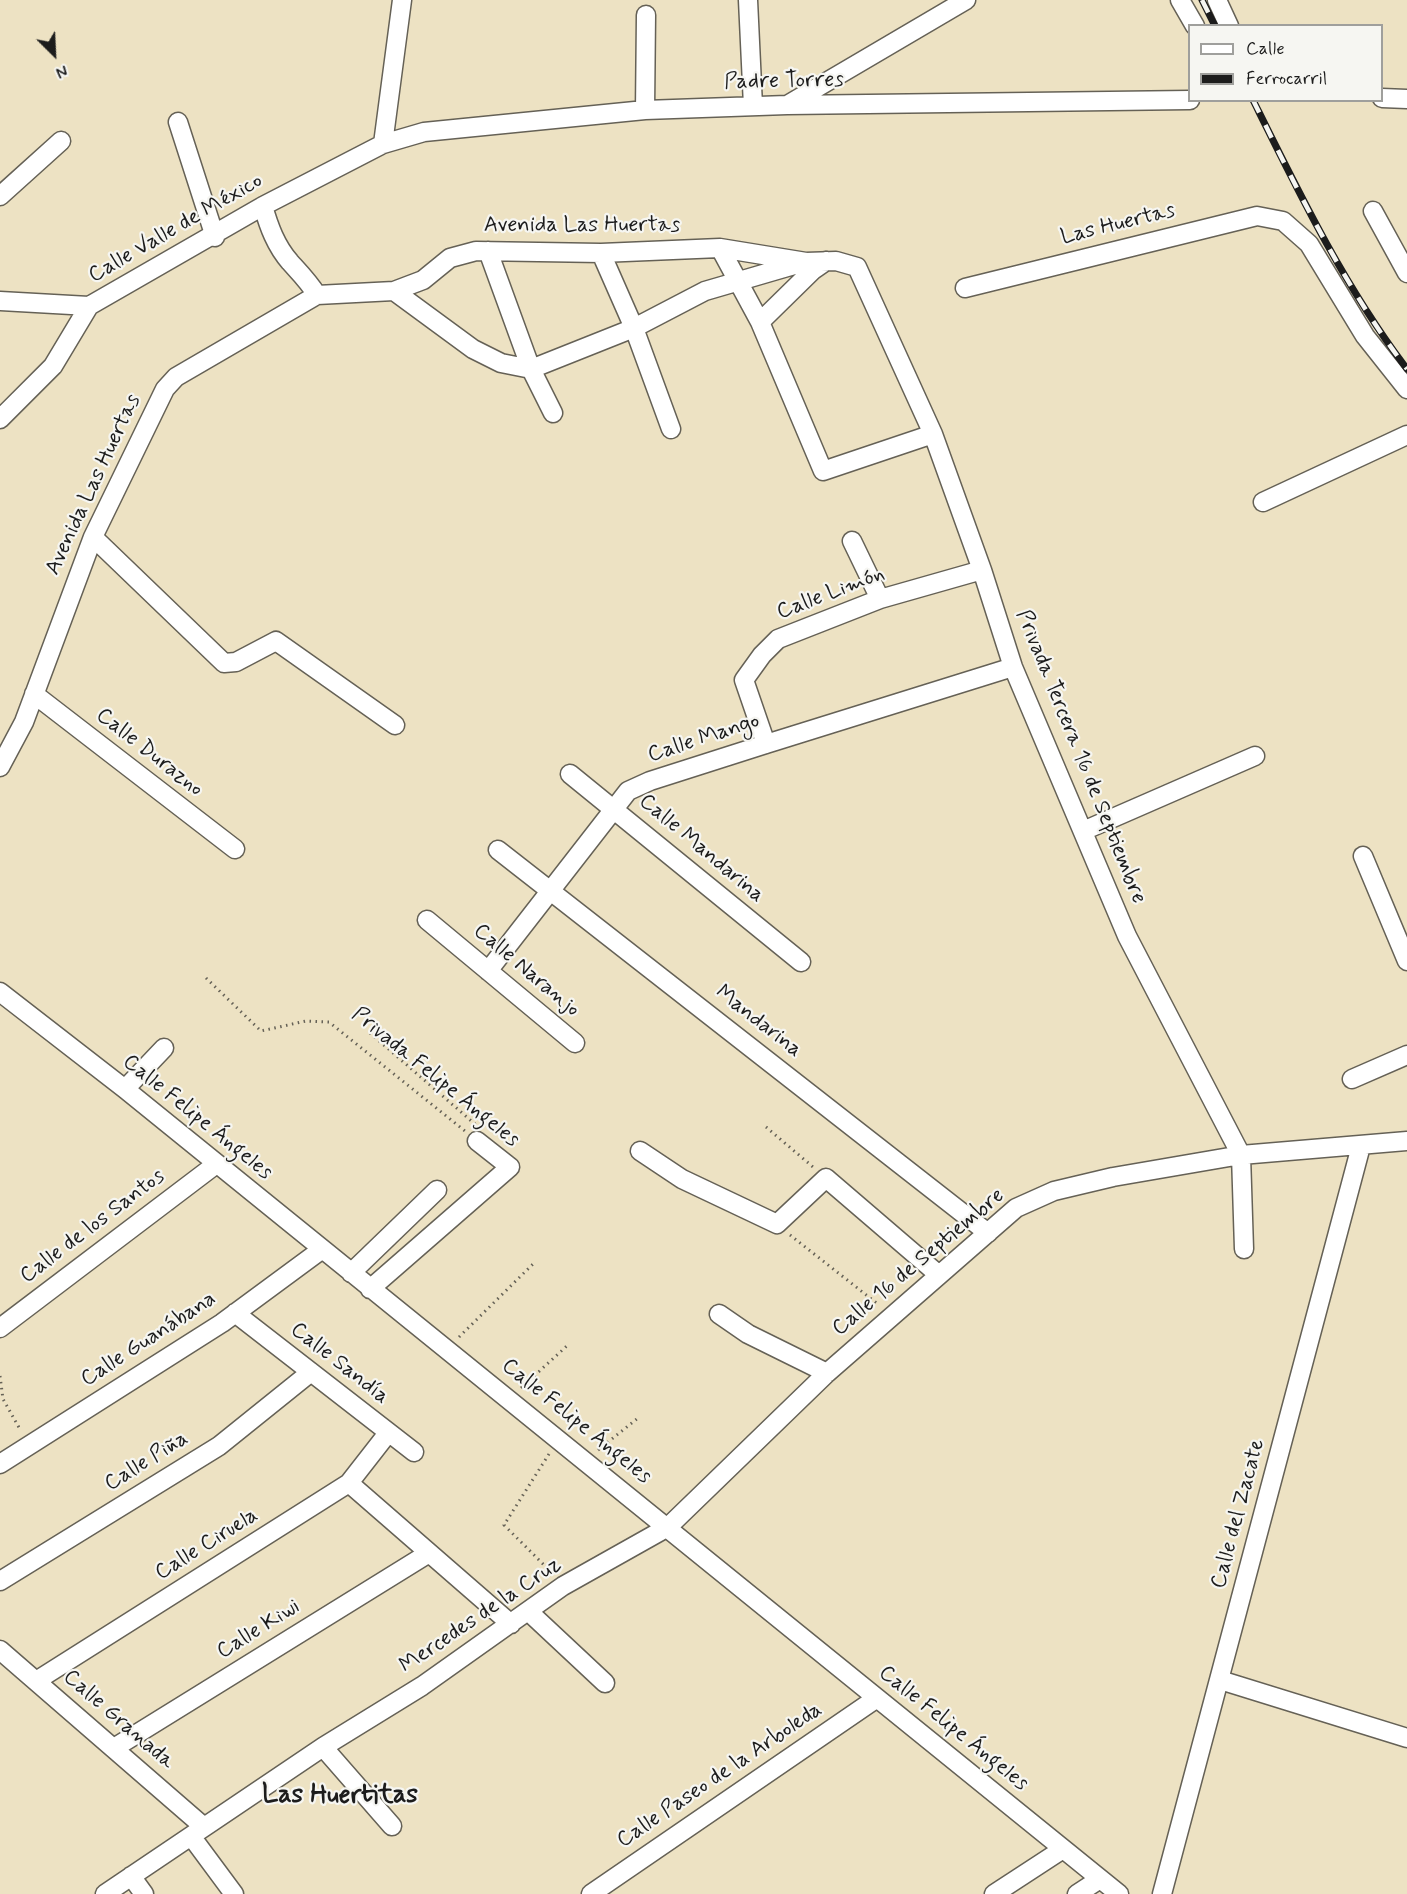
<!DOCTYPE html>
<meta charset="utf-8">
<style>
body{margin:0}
#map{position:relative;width:1407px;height:1894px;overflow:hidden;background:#ede2c3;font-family:Mynerve,sans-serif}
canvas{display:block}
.legend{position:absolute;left:1188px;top:24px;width:195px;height:78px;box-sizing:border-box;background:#f6f6f2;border:2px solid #9f9f9c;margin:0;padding:8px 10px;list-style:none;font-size:18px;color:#1c1c1c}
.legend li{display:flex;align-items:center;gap:12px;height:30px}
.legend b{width:30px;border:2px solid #9f9f9c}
.north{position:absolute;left:24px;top:24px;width:60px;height:60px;-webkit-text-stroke:4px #f6f6f2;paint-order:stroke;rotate:156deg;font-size:16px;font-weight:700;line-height:24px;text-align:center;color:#1c1c1c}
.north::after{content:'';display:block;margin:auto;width:21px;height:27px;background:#1c1c1c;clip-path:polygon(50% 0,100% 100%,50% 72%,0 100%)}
</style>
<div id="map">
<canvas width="1407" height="1894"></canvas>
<ul class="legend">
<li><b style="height:8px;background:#fff"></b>Calle</li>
<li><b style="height:8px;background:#1c1c1c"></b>Ferrocarril</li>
</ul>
<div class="north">N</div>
</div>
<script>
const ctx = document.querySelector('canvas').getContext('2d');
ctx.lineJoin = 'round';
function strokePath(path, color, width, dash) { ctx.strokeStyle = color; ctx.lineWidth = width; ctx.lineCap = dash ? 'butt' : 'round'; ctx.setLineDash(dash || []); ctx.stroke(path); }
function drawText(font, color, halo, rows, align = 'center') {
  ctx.font = font + ' Mynerve,sans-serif'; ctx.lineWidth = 4.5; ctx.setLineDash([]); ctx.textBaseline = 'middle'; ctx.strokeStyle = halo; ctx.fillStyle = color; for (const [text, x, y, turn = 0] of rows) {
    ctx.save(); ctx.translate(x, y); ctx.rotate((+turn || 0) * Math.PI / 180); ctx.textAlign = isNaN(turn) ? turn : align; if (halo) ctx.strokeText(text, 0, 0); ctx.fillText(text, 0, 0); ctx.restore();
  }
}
const minor = new Path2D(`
 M 748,0 L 753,106
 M 1180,0 L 1195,26
 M 1217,0 L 1229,26
 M 1382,98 L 1407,99
 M 789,104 L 966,0
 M 645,110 L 646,15
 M 178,122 L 215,237
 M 383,144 L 402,0
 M 0,196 L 61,141
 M 263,206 C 269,227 276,246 290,262 C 301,274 309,282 317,295
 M 1373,211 L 1407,273
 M 720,248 L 760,322 L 823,471 L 933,434
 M 488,251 L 531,369 L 553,413
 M 601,253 L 634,328 L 671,429
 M 965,288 L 1257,216 L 1283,221 L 1309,244 L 1365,336 L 1407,389
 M 394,291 L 473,349 L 501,363 L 531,369 L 634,328 L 705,291 L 801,263
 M 0,301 L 89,306
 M 760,322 L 813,270 L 826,261
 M 0,419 L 53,366 L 89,306 L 263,206 L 383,144 L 424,132 L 645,110 L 787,105 L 1190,100
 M 1263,502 L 1407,435
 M 93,537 L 224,663 L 236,662 L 276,641 L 395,725
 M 852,541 L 880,599
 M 34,694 L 235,849
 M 766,744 L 744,680 L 762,655 L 778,639 L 880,599 L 982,570
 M 0,767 L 24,722 L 93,537 L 165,389 L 176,377 L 317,295 L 394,291 L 423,280 L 450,258 L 476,251 L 601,253 L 720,248 L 806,262 L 836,261 L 857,267 L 933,434 L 982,570 L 1013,667 L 1127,936 L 1241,1155 L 1244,1249
 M 570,774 L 801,962
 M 1083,831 L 1255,756
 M 498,850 L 988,1233
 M 1363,856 L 1407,961
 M 427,920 L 575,1043
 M 488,971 L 628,791 L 650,781 L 766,744 L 1013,667
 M 0,992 L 125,1089 L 1119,1894
 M 1352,1079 L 1407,1055
 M 125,1089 L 164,1048
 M 640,1151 L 682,1179 L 777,1224 L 826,1178 L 939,1275
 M 351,1273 L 437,1190
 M 370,1289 L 510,1167 L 477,1141
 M 235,1313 L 414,1452
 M 719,1314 L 748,1334 L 827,1373
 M 0,1328 L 215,1165
 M 0,1464 L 222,1323 L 321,1250
 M 349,1483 L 511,1624
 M 0,1581 L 219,1446 L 311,1372
 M 528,1611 L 605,1683
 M 0,1650 L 204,1827
 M 1220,1680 L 1407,1738
 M 36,1681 L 349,1483 L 388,1433
 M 323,1747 L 392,1826
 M 114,1748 L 429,1553
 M 191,1836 L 234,1894
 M 131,1876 L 144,1894
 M 105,1894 L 323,1747 L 422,1686 L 563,1586 L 668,1527 L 827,1373 L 1016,1208 L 1054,1191 L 1113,1177 L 1241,1155 L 1407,1141
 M 591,1894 L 877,1698
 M 994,1894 L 1063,1849
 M 1077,1894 L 1100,1879
 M 1162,1894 L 1361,1146`);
strokePath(minor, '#656156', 21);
strokePath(new Path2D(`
 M 206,978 L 261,1031 L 306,1021 L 329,1022 L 465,1131
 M 370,1033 L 476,1125
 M 766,1127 L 813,1167
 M 790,1235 L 879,1305
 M 459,1337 L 534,1263
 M 0,1376 L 3,1399 L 21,1431
 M 521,1388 L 569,1344
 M 598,1450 L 638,1418
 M 549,1454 L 504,1525 L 552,1573`), '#656156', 3, [1.5, 4.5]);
strokePath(minor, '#fff', 18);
const rail = new Path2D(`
 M 1202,0 L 1215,26
 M 1253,100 C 1299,193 1344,286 1407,369`);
strokePath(rail, '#1c1c1c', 7);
strokePath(rail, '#f6f6f2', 4.5, [14]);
drawText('22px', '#1c1c1c', '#f6f6f2', [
 ["Padre Torres",784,82,-1],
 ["Las Huertas",1118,225,-14],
 ["Avenida Las Huertas",582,226],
 ["Calle Valle de México",176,229,-30],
 ["Avenida Las Huertas",94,485,-65],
 ["Calle Limón",831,594,-21],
 ["Calle Mango",704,739,-18],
 ["Calle Durazno",149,753,38],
 ["Privada Tercera 16 de Septiembre",1080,757,68],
 ["Calle Mandarina",701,849,40],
 ["Calle Naranjo",526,971,40],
 ["Mandarina",758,1022,38],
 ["Privada Felipe Ángeles",435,1078,39],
 ["Calle Felipe Ángeles",197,1118,39],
 ["Calle de los Santos",93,1227,-37],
 ["Calle 16 de Septiembre",919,1263,-40],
 ["Calle Guanábana",149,1340,-33],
 ["Calle Sandía",339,1364,38],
 ["Calle Felipe Ángeles",576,1422,39],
 ["Calle Piña",147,1462,-32],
 ["Calle del Zacate",1239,1514,-75],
 ["Calle Ciruela",207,1545,-32],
 ["Mercedes de la Cruz",481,1616,-34],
 ["Calle Kiwi",259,1630,-32],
 ["Calle Granada",118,1720,41],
 ["Calle Felipe Ángeles",953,1729,39],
 ["Calle Paseo de la Arboleda",720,1776,-34]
]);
drawText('bold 26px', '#1c1c1c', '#f6f6f2', [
 ["Las Huertitas",340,1797]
]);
</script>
